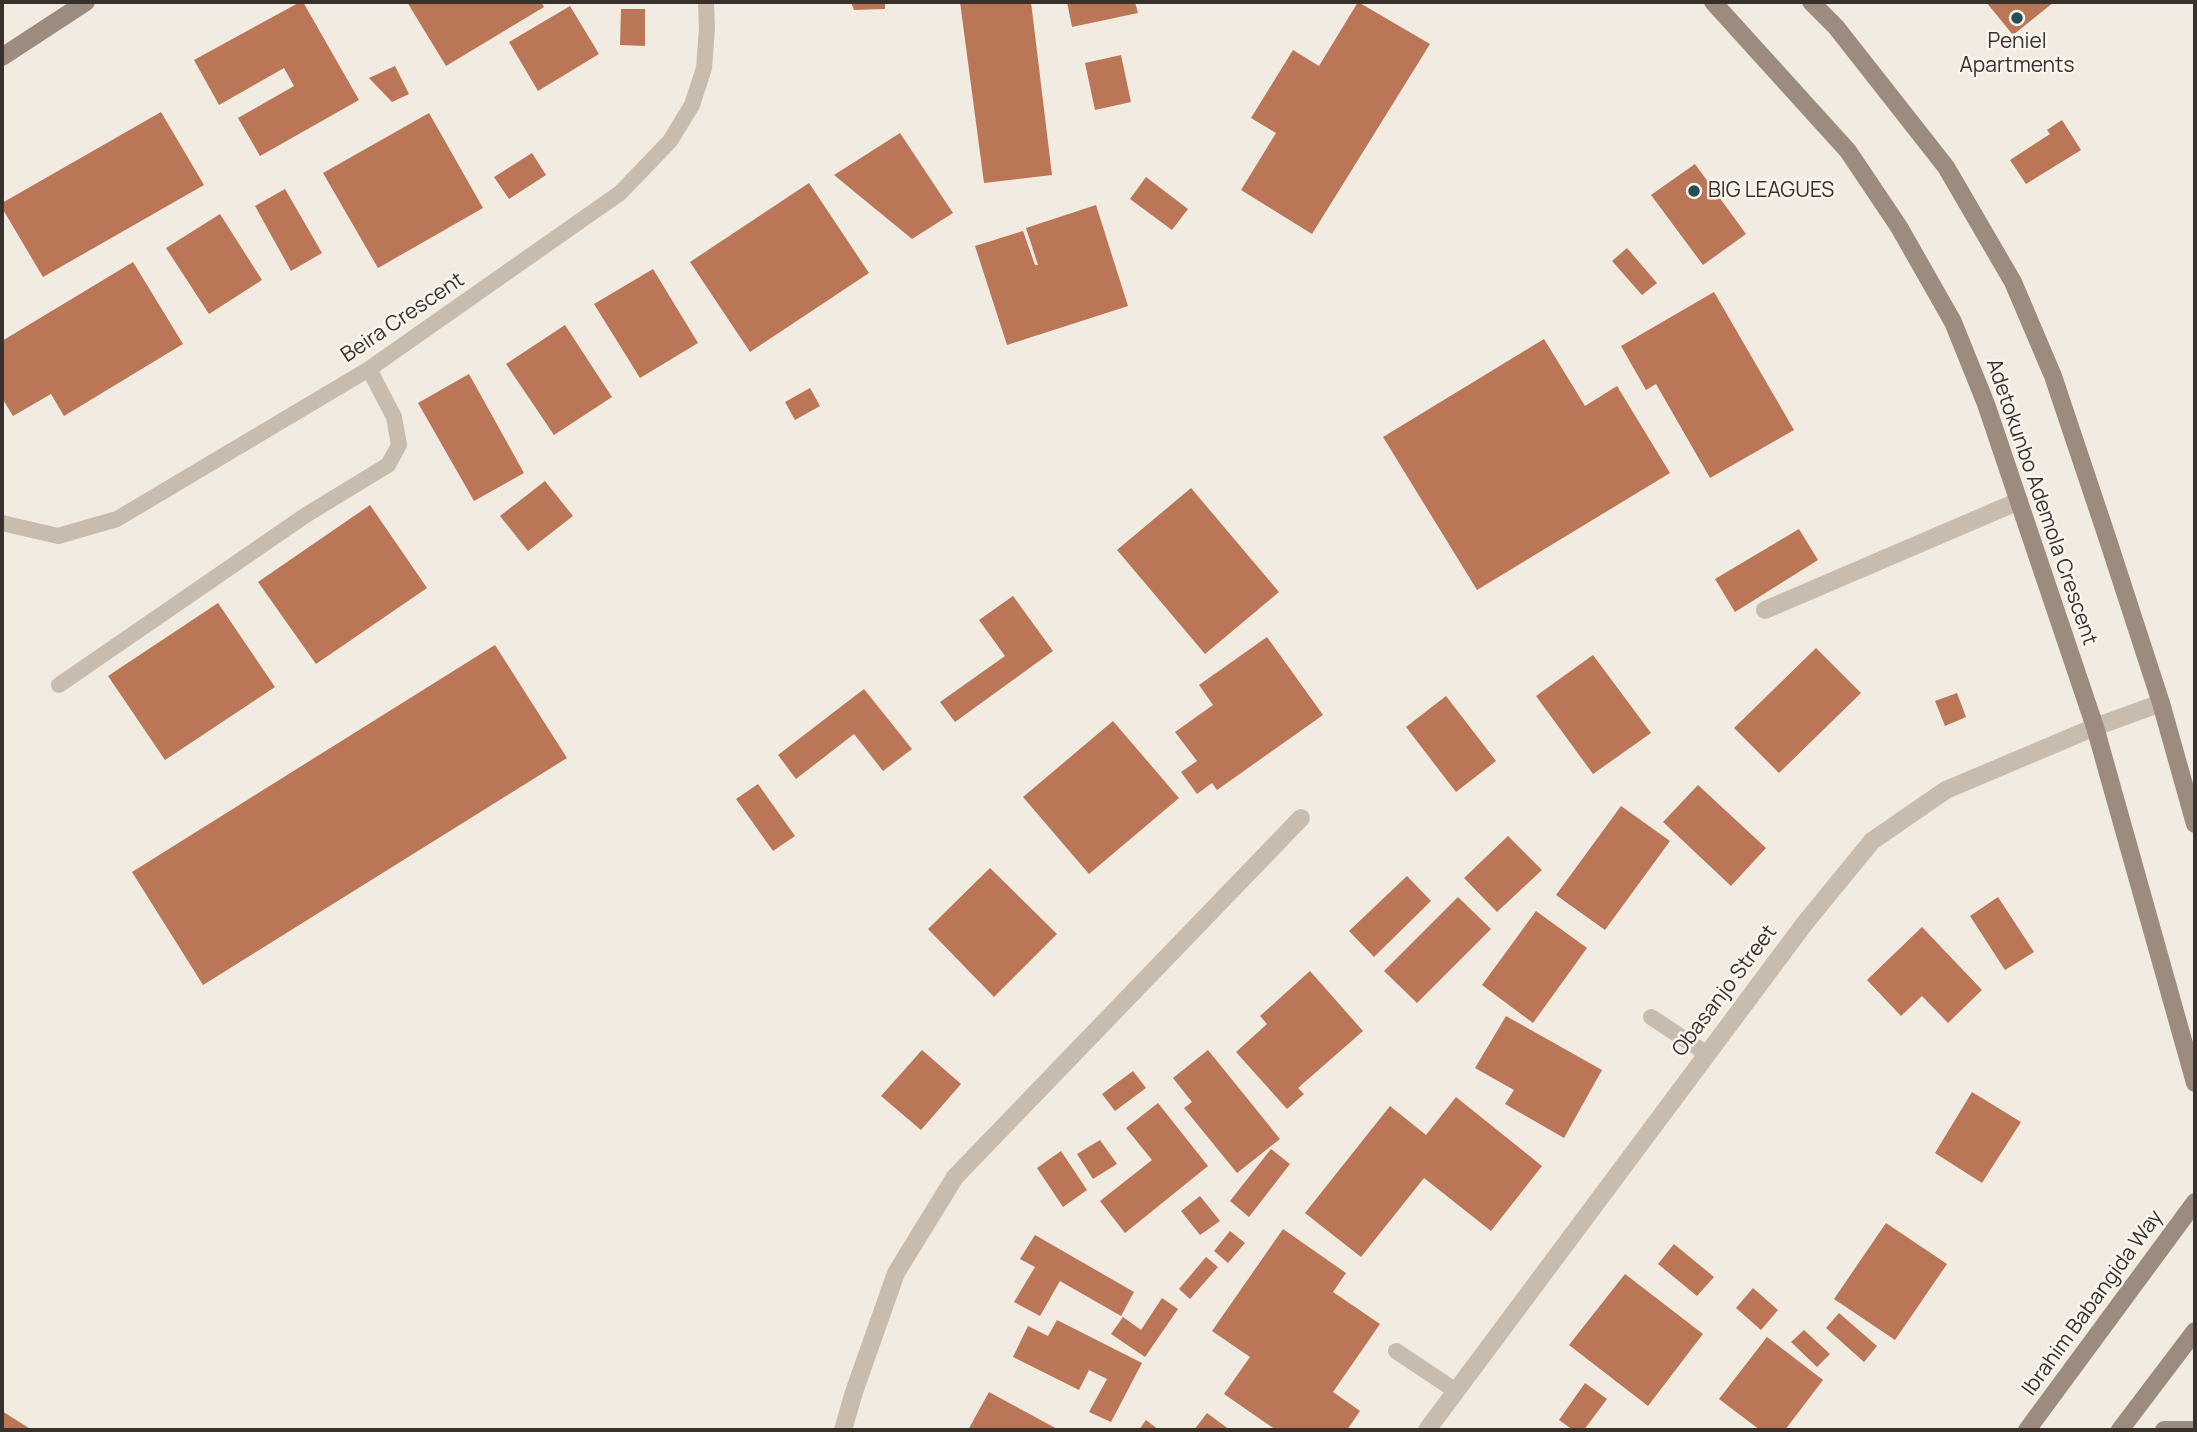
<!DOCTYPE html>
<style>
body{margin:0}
#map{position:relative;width:2197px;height:1432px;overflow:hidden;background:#f1ebe1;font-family:Manrope,sans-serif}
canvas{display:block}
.frame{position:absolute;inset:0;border:4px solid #38302b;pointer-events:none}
</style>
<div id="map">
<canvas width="2197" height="1432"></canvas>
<div class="frame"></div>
</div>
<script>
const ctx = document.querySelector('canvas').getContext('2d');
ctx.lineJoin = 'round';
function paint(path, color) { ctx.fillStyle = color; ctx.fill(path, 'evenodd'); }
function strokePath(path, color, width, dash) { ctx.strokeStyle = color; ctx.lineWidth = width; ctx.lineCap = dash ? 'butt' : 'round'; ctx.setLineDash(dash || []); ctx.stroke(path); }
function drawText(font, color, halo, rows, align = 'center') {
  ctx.font = font + ' Manrope,sans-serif'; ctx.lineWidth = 5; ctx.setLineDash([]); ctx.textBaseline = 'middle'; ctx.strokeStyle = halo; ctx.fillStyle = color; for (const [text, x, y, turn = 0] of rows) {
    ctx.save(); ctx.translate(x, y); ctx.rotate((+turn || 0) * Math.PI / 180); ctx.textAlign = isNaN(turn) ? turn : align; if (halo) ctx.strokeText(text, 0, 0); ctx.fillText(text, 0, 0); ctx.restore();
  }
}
paint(new Path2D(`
 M 300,2 L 303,2 L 359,100 L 260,156 L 238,118 L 294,86 L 284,68 L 219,105 L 194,60 Z
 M 407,2 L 541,2 L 544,7 L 446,66 Z
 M 851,2 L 885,2 L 885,9 L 854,10 Z
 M 960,2 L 1031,2 L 1052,175 L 984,183 Z
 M 1067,2 L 1135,2 L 1138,13 L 1072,27 Z
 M 1358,2 L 1430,44 L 1312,234 L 1241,190 L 1276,133 L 1251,118 L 1293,50 L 1319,66 Z
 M 1986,2 L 2054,2 L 2013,35 Z
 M 570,6 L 599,54 L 538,91 L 509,42 Z
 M 621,9 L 645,9 L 645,46 L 620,45 Z
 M 1121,55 L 1131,102 L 1095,110 L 1085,63 Z
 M 395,66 L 409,94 L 392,102 L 369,78 Z
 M 161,112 L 204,185 L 43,277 L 2,208 L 2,203 Z
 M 429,113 L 483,208 L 378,268 L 323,173 Z
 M 2062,120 L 2081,150 L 2026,184 L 2010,160 L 2050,134 L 2047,130 Z
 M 900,133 L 953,213 L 912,239 L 834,175 Z
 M 532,153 L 546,175 L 509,199 L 494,177 Z
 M 1695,164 L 1746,234 L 1703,265 L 1651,195 Z
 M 1146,177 L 1188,209 L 1172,230 L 1130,199 Z
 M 809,183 L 869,273 L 750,352 L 690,262 Z
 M 285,189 L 322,253 L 291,271 L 255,206 Z
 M 1096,205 L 1128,306 L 1007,345 L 975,246 L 1023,231 L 1035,265 L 1038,265 L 1026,228 Z
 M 220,214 L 262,280 L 209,314 L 166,248 Z
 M 1627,248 L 1657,283 L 1642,295 L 1612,261 Z
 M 133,262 L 183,344 L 64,416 L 51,394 L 13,416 L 2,398 L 2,341 Z
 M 653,269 L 698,343 L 640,378 L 594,304 Z
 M 1714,292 L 1794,430 L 1710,478 L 1656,384 L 1646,390 L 1621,346 Z
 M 565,325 L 612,397 L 554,435 L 506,364 Z
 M 1544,339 L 1585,406 L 1617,386 L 1670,473 L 1477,590 L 1383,437 Z
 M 469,374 L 524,473 L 474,501 L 418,403 Z
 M 810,388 L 820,406 L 795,420 L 785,402 Z
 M 545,481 L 573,516 L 528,551 L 500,516 Z
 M 1191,488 L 1279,592 L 1205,654 L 1117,550 Z
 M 370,505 L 427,588 L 316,664 L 258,582 Z
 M 1799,529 L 1818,560 L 1735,612 L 1715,579 Z
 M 1013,596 L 1053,651 L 955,722 L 940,702 L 1005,656 L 979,620 Z
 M 218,603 L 275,687 L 165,760 L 108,676 Z
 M 1267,637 L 1323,715 L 1217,790 L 1212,783 L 1197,794 L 1181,772 L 1197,761 L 1175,732 L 1213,705 L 1199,685 Z
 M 495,645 L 567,758 L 203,985 L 132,872 Z
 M 1816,648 L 1861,693 L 1779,773 L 1734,728 Z
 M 1593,655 L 1651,733 L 1593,774 L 1536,696 Z
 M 864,689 L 912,749 L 883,771 L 854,734 L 796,779 L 778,755 Z
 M 1957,693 L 1966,717 L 1945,726 L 1935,701 Z
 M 1446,696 L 1496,761 L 1456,792 L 1406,727 Z
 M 1113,721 L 1179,798 L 1089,874 L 1023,797 Z
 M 758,784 L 795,836 L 773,851 L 736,799 Z
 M 1698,785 L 1766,848 L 1731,886 L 1663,822 Z
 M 1621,806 L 1670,841 L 1605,930 L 1556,895 Z
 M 1508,836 L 1542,870 L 1497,912 L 1464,878 Z
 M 990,868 L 1057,934 L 994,997 L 928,929 Z
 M 1407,876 L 1431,901 L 1374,957 L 1349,931 Z
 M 1458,897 L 1491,929 L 1417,1003 L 1384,971 Z
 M 1998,897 L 2034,952 L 2005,970 L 1970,916 Z
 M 1536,911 L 1587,948 L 1533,1023 L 1482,985 Z
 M 1922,927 L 1982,990 L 1948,1023 L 1922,996 L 1901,1016 L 1867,980 Z
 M 1310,971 L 1363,1031 L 1298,1088 L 1304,1094 L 1287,1109 L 1236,1052 L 1267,1024 L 1260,1016 Z
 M 1506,1016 L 1602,1070 L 1564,1138 L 1505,1104 L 1514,1090 L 1475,1068 Z
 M 922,1050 L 961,1084 L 921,1130 L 881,1096 Z
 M 1208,1050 L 1280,1139 L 1237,1173 L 1184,1108 L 1192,1102 L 1173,1078 Z
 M 1133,1071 L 1146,1088 L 1115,1111 L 1102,1094 Z
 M 1972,1092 L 2021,1122 L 1982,1183 L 1935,1153 Z
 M 1456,1097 L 1542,1166 L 1491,1231 L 1424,1178 L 1361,1257 L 1305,1213 L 1390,1106 L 1426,1135 Z
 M 1158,1103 L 1208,1166 L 1125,1233 L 1100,1201 L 1152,1160 L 1126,1128 Z
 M 1100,1140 L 1117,1164 L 1093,1179 L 1077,1154 Z
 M 1271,1149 L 1290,1164 L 1249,1217 L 1230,1201 Z
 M 1061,1151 L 1087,1190 L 1063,1207 L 1037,1168 Z
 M 1200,1196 L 1220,1221 L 1200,1235 L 1181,1211 Z
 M 1886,1223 L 1947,1264 L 1895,1340 L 1834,1299 Z
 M 1283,1229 L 1346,1273 L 1333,1292 L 1380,1324 L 1333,1392 L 1360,1411 L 1347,1430 L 1276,1430 L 1224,1394 L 1250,1357 L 1212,1331 Z
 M 1230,1231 L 1245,1243 L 1228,1263 L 1214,1251 Z
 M 1035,1235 L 1134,1292 L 1121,1316 L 1060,1281 L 1040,1316 L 1014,1302 L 1035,1267 L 1020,1259 Z
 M 1674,1244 L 1714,1277 L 1697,1296 L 1658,1264 Z
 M 1206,1257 L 1218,1267 L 1190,1299 L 1179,1289 Z
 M 1625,1274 L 1703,1334 L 1648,1406 L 1569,1345 Z
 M 1753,1288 L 1778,1310 L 1761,1330 L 1736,1308 Z
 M 1162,1298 L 1178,1309 L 1145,1357 L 1111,1334 L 1123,1317 L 1141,1330 Z
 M 1839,1313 L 1877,1346 L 1864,1362 L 1826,1328 Z
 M 1057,1320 L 1142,1363 L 1111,1422 L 1089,1412 L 1107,1379 L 1089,1370 L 1079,1390 L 1013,1357 L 1028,1326 L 1048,1336 Z
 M 1804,1330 L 1830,1354 L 1817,1367 L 1791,1342 Z
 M 1767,1337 L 1823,1380 L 1785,1430 L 1760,1430 L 1719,1399 Z
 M 1585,1383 L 1607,1399 L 1584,1430 L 1573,1430 L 1559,1420 Z
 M 989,1392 L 1059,1430 L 968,1430 Z
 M 2,1411 L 32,1430 L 2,1430 Z
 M 1207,1413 L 1230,1430 L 1194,1430 Z
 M 1146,1420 L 1159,1430 L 1139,1430 Z`), '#ba7656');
strokePath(new Path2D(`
 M 2,523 L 58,536 L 117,519 L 369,369 L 620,193 L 670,141 L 692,105 L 704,68 L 707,28 L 706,2
 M 59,685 L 306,515 L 388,465 L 399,445 L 394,417 L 369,369
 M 1651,1017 L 1707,1054
 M 1396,1351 L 1456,1391`), '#c8bcae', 16);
strokePath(new Path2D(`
 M 1765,610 L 2019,501
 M 843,1430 L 854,1392 L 896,1273 L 955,1177 L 1301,818
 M 1427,1430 L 1805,923 L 1872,841 L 1946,790 L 2095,727 L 2161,703`), '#c8bcae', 18);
strokePath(new Path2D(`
 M 1713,2 L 1848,151 L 1899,227 L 1953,322 L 1986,404 L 2095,727 L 2195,1083
 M 1811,2 L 1836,27 L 1946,167 L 2013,282 L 2053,376 L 2107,537 L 2161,703 L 2195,824
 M 2,57 L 86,2
 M 2027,1430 L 2195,1202
 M 2120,1430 L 2195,1331
 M 2164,1430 L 2195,1430`), '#9c8c7f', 18);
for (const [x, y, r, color] of [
 [2017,18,7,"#254e55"],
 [1694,191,7,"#254e55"]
]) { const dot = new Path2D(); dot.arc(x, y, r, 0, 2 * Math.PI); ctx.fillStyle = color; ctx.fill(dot); strokePath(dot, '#f9f4ed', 2.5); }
drawText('21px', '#38302b', '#f9f4ed', [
 ["Peniel",2017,42],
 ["Apartments",2017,66],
 ["BIG LEAGUES",1708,191,"left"]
]);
drawText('21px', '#38302b', '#f9f4ed', [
 ["Beira Crescent",403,318,-34],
 ["Adetokunbo Ademola Crescent",2041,502,71],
 ["Obasanjo Street",1725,991,-53],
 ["Ibrahim Babangida Way",2093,1303,-54]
]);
</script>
